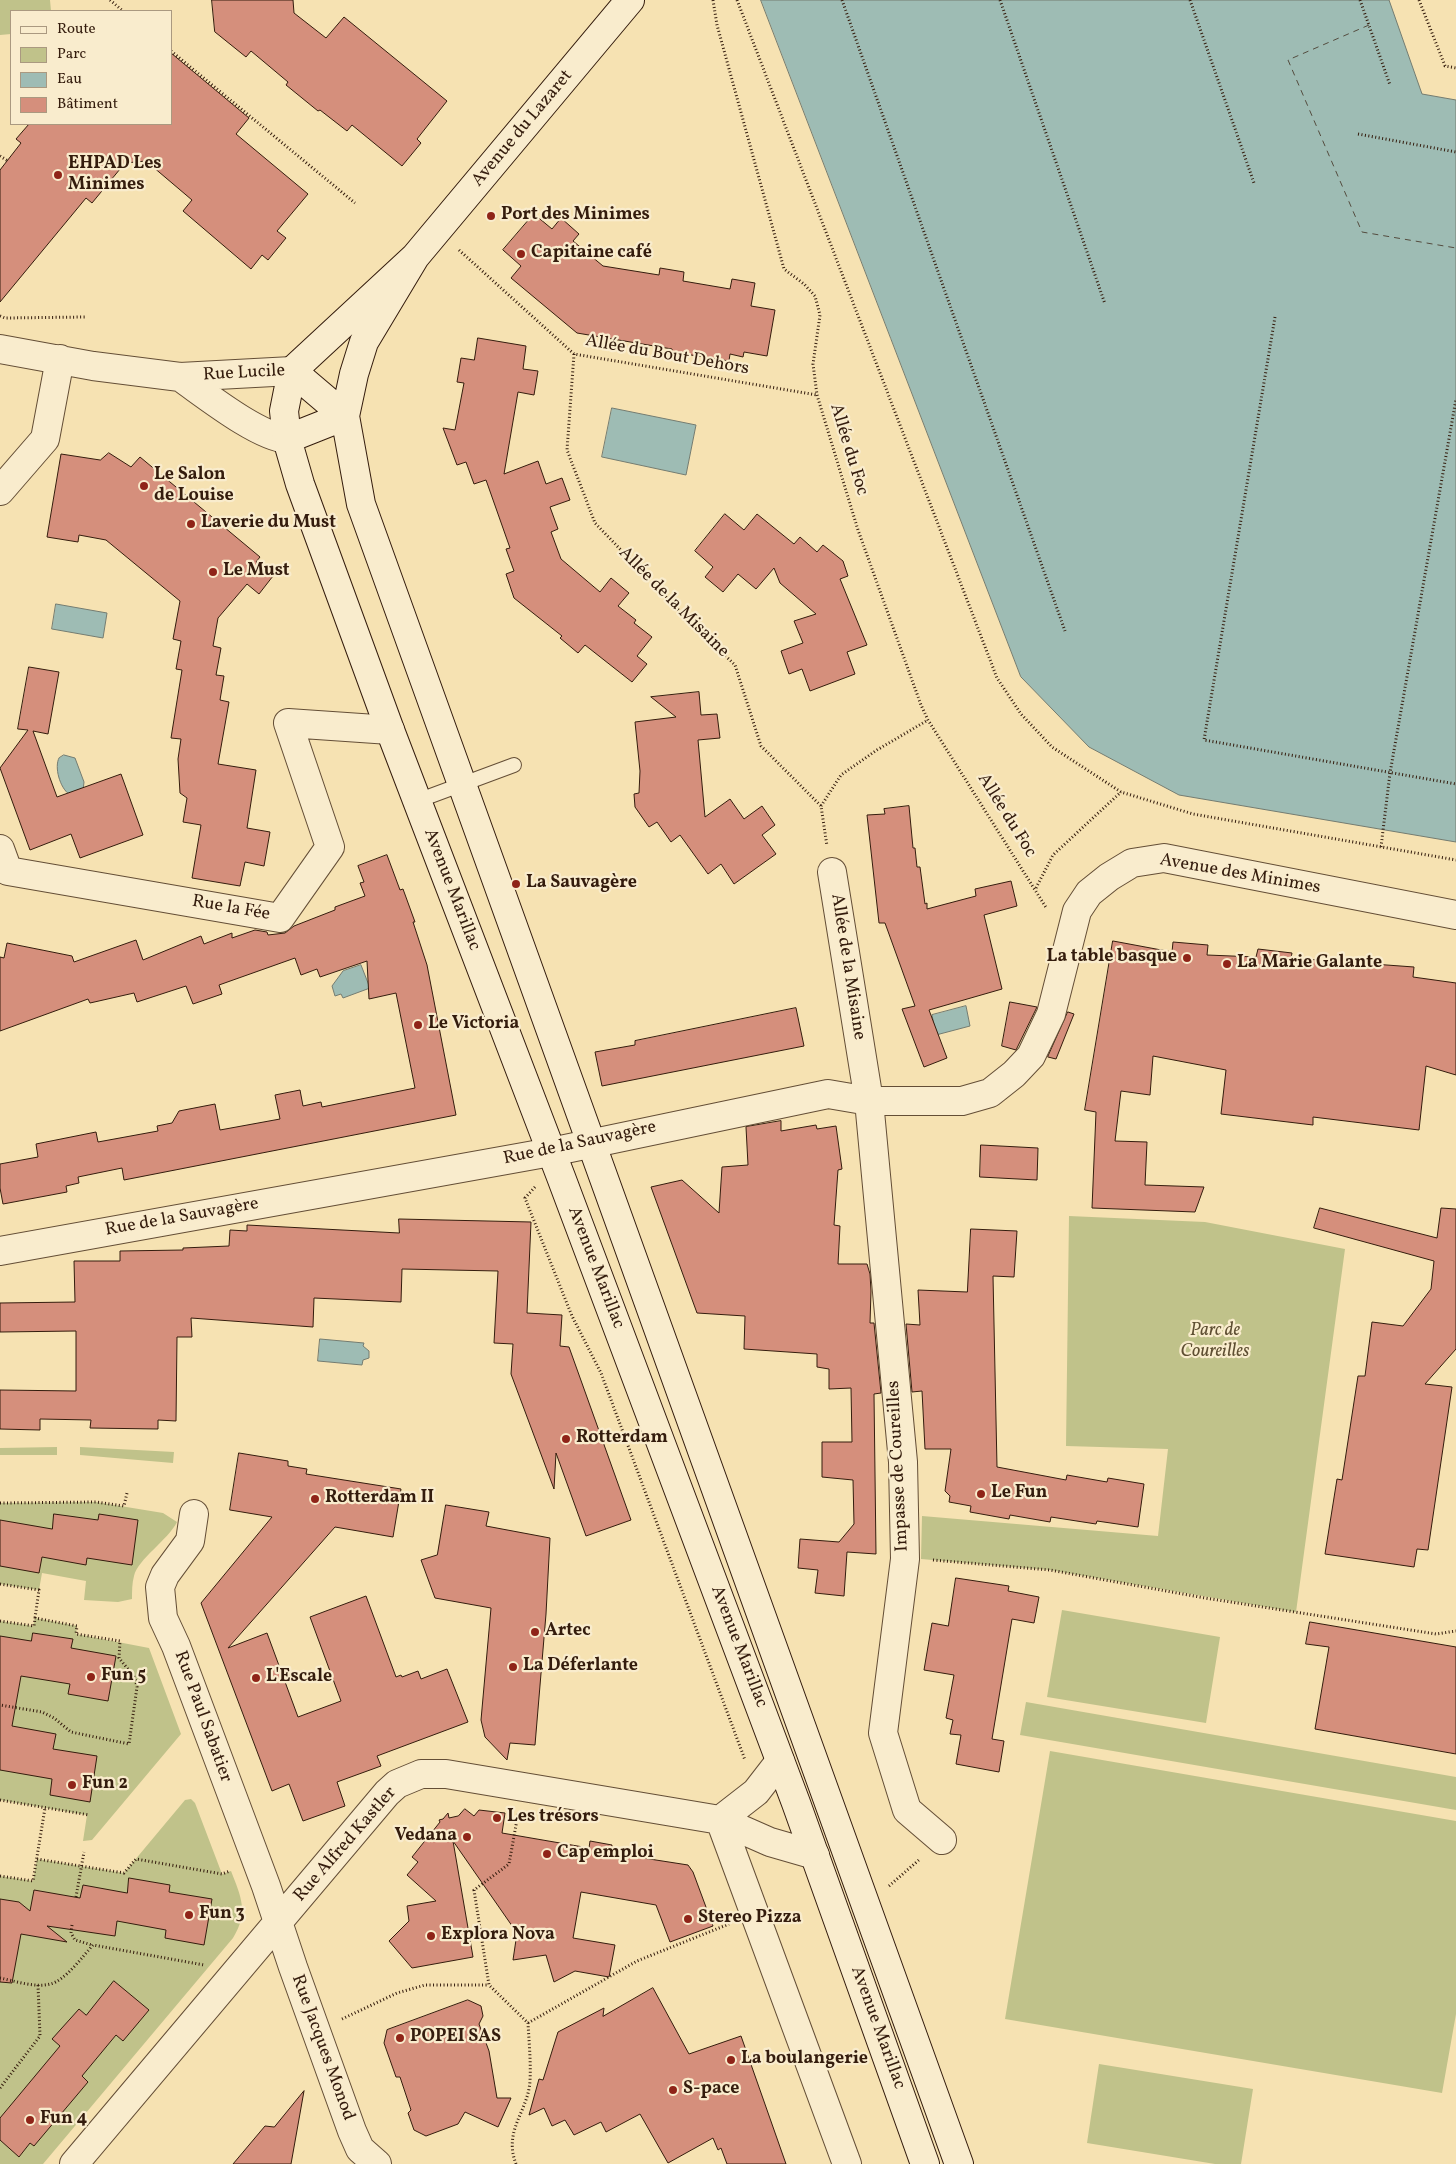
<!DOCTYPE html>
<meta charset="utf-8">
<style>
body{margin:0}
#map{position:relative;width:1456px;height:2164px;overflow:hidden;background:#f6e2b2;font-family:Vollkorn,serif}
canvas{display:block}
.legend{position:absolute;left:10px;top:10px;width:162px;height:115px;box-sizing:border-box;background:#f9eccd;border:1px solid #aa9980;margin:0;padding:6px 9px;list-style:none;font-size:15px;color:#341c0d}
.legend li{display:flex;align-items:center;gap:10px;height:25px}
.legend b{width:25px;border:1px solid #aa9980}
</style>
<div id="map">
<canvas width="1456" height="2164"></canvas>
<ul class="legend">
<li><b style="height:6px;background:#f9eccd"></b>Route</li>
<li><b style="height:14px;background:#c0c28a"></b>Parc</li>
<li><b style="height:14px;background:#9ebcb4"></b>Eau</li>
<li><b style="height:14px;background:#d58f7c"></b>Bâtiment</li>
</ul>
</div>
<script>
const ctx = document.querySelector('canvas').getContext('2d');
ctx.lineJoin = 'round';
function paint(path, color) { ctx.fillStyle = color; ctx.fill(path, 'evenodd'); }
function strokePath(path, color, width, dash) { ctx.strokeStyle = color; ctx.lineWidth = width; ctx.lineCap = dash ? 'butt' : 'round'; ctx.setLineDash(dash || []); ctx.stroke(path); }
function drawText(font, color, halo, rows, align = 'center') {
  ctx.font = font + ' Vollkorn,serif'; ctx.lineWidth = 4.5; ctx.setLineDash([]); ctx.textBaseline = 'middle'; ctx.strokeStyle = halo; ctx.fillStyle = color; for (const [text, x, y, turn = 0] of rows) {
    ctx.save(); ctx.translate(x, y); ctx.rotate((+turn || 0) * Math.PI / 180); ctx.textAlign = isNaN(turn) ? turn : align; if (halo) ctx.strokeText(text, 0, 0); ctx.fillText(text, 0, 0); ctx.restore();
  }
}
paint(new Path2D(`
 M 0,0 L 50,0 L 51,11 L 11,11 L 11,34 L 0,35 Z
 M 1069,1216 L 1205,1222 L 1345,1249 L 1296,1612 L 1050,1570 L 921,1559 L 922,1516 L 1158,1536 L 1168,1449 L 1066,1446 Z
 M 57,1447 L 57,1455 L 0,1455 L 0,1448 Z
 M 80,1447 L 174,1452 L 173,1463 L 80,1455 Z
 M 96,1502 L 163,1513 L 177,1522 C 168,1540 138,1559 134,1576 C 132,1583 132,1591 132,1599 L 118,1602 L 84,1600 L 86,1581 L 42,1573 L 39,1590 L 0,1584 L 0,1503 Z
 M 1062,1610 L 1220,1637 L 1206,1723 L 1047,1697 Z
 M 35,1618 L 77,1626 L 76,1634 L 149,1648 L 181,1734 L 92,1840 L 83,1841 L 87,1815 L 0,1800 L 0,1621 L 33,1626 Z
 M 1026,1702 L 1456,1777 L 1456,1810 L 1020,1735 Z
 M 1050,1751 L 1456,1821 L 1456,2014 L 1442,2093 L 1005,2019 Z
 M 191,1799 L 195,1803 L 222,1874 L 231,1871 C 241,1897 249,1912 233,1938 L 43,2164 L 0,2164 L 0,1876 L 33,1881 L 37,1859 L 124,1873 L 185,1800 Z
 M 1099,2064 L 1253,2089 L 1241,2164 L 1215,2164 L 1087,2143 Z`), '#c0c28a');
const water = new Path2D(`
 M 761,0 L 1389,0 L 1422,94 L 1456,100 L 1456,842 L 1179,795 L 1089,747 L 1021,677 Z
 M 612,408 L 696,425 L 686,475 L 602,457 Z
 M 56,604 L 107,613 L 103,638 L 52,629 Z
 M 64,755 L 75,758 L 84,782 L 83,791 L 69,794 C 60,788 54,767 59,758 Z
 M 361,965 L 370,988 L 343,998 L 341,994 L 335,996 L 332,986 L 343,971 Z
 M 966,1006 L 970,1026 L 936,1035 L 932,1015 Z
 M 320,1339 L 364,1343 L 363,1346 L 369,1351 L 369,1358 L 363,1360 L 362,1365 L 318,1361 Z`);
paint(water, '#9ebcb4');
strokePath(water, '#747c71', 1);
strokePath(new Path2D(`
 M 1369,25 L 1288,60 L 1362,232 L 1456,248`), '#544c3f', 1, [6, 5]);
const building = new Path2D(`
 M 212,0 L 293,0 L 294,13 L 326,38 L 344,17 L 447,101 L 417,139 L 421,143 L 402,166 L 352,125 L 347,131 L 320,110 L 318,111 L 286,85 L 288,82 L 251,51 L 246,57 L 215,32 Z
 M 171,53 L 249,118 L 236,134 L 308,194 L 277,231 L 286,238 L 268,260 L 262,255 L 251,269 L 183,211 L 192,200 L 146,161 L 125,163 L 92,203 L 86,198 L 0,302 L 0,170 L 21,143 L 16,139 L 29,124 L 171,124 Z
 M 534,214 L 552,229 L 561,218 L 579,234 L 573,241 L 603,266 L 659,275 L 660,268 L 684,272 L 683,281 L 730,289 L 732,279 L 755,283 L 751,306 L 775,310 L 767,356 L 744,352 L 743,357 L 730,354 L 729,361 L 672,352 L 672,349 L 577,333 L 511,278 L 521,266 L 503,250 Z
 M 478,338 L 526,346 L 523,369 L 538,371 L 534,395 L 518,392 L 504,474 L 538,461 L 546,484 L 562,478 L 570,500 L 550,507 L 558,529 L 551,532 L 561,559 L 600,592 L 611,578 L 629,593 L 618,606 L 636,620 L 634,623 L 652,637 L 637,656 L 647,664 L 632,682 L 585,645 L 578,653 L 560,638 L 562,636 L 514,598 L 506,574 L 514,571 L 506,549 L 510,548 L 486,480 L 474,484 L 466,462 L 457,465 L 443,428 L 455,430 L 464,383 L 457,382 L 461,358 L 474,360 Z
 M 109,453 L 131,467 L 140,457 L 260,557 L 256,562 L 273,576 L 259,594 L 247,584 L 218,618 L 213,646 L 221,648 L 216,675 L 224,676 L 220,700 L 229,702 L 218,764 L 256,770 L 247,828 L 270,832 L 264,866 L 245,862 L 240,886 L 192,878 L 201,825 L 183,822 L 187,798 L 180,793 L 178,759 L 181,739 L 171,738 L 182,670 L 176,669 L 181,641 L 173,639 L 180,601 L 106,540 L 79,535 L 78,542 L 47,537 L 61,454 L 100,460 Z
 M 725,514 L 744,530 L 757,514 L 794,544 L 800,537 L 817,552 L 823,545 L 843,561 L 848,576 L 840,579 L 867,645 L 847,652 L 855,674 L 810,691 L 802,669 L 789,674 L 781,651 L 803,643 L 794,621 L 816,614 L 780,583 L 774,568 L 756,589 L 738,574 L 723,592 L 705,577 L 713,567 L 695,551 Z
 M 29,667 L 59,672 L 48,734 L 33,731 L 57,797 L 121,774 L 143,835 L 80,858 L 71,834 L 30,850 L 0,768 L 28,730 L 18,729 Z
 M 699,692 L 701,715 L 717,714 L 720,738 L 698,740 L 705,817 L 730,799 L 744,819 L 762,806 L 775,825 L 762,835 L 776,854 L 734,884 L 721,864 L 708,874 L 680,835 L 671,842 L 657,822 L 649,827 L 635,807 L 634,794 L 639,793 L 640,771 L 635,722 L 676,717 L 651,697 Z
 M 909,806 L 913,848 L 915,848 L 917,867 L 920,867 L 925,904 L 927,903 L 927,909 L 976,896 L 975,889 L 1011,881 L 1017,906 L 984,915 L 1002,989 L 929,1010 L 947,1058 L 924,1067 L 902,1009 L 915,1006 L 885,923 L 879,923 L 867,815 L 885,814 L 884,809 Z
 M 387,855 L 400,890 L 403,889 L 415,922 L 413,922 L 427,965 L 456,1115 L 124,1180 L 122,1168 L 78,1177 L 79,1183 L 66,1186 L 67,1192 L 3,1204 L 0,1188 L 0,1164 L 38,1157 L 36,1144 L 96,1132 L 98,1142 L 158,1131 L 157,1126 L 172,1123 L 179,1111 L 215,1104 L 220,1130 L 280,1119 L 275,1095 L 300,1090 L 303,1106 L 321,1102 L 322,1107 L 415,1088 L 396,993 L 369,999 L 367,961 L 320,977 L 317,969 L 301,975 L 295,958 L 219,985 L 222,994 L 193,1004 L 186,986 L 137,1002 L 134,993 L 90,1003 L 88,999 L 0,1031 L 0,957 L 4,958 L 7,943 L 72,956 L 74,962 L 136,940 L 143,960 L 201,936 L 204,944 L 232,933 L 232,938 L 255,930 L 267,932 L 268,935 L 285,933 L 294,926 L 335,910 L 335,907 L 365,896 L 360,883 L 364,882 L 358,866 Z
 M 1113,941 L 1172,952 L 1173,942 L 1208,945 L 1207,955 L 1256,957 L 1258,949 L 1292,953 L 1291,958 L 1414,967 L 1413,977 L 1456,983 L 1456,1075 L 1426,1066 L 1419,1130 L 1313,1117 L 1313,1125 L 1221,1114 L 1226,1070 L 1153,1056 L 1150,1095 L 1121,1091 L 1115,1141 L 1147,1142 L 1145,1185 L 1204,1187 L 1195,1212 L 1092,1208 L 1096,1112 L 1085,1110 Z
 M 1010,1002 L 1037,1007 L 1016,1050 L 1002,1046 Z
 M 796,1008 L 804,1046 L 602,1086 L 595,1052 L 635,1045 L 635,1041 Z
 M 1068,1012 L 1074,1014 L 1056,1059 L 1048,1057 Z
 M 781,1121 L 781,1131 L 816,1125 L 817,1129 L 836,1126 L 842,1169 L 838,1170 L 834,1225 L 840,1226 L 838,1264 L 867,1264 L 870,1274 L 871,1291 L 870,1323 L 874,1323 L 881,1393 L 874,1394 L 876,1554 L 847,1552 L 844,1596 L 815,1593 L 818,1570 L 798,1568 L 800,1539 L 839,1542 L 854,1524 L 853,1480 L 822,1477 L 822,1442 L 852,1442 L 851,1388 L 829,1389 L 829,1369 L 817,1367 L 817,1354 L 744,1349 L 745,1316 L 697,1313 L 651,1187 L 682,1180 L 719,1213 L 722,1167 L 748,1165 L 746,1127 Z
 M 981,1145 L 1038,1148 L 1037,1180 L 980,1177 Z
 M 1320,1208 L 1437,1238 L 1441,1208 L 1456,1209 L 1456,1349 L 1425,1384 L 1452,1387 L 1428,1550 L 1417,1549 L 1414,1567 L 1325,1554 L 1337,1479 L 1342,1480 L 1358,1376 L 1365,1376 L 1372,1322 L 1403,1326 L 1431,1289 L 1434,1261 L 1314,1228 Z
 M 399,1219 L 531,1222 L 527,1313 L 562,1315 L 560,1346 L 569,1347 L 631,1520 L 586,1536 L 556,1453 L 554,1489 L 511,1374 L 513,1344 L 494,1343 L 498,1271 L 402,1269 L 401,1302 L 314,1298 L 313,1327 L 191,1318 L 192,1337 L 177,1337 L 176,1421 L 158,1420 L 158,1429 L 90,1428 L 91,1420 L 40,1419 L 40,1430 L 0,1429 L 0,1390 L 76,1391 L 76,1331 L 0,1332 L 0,1303 L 75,1302 L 74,1261 L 120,1261 L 120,1251 L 183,1250 L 183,1248 L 229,1246 L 230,1230 L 247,1231 L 247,1225 L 399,1233 Z
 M 971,1229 L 1017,1231 L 1014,1277 L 993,1276 L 997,1467 L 1066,1480 L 1067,1475 L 1107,1482 L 1108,1478 L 1144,1484 L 1138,1527 L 1097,1521 L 1096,1524 L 1051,1517 L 1050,1522 L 1010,1515 L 1009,1519 L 970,1512 L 971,1506 L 949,1502 L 950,1496 L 945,1491 L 951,1449 L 925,1449 L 922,1391 L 912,1392 L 906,1324 L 920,1325 L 918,1290 L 967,1292 Z
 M 239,1453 L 288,1461 L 288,1466 L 307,1469 L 306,1474 L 401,1489 L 393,1537 L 335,1527 L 228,1648 L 267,1633 L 298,1717 L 341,1701 L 310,1617 L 366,1596 L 396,1677 L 401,1675 L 402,1677 L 418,1671 L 421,1679 L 447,1669 L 468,1722 L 377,1756 L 381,1766 L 337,1782 L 345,1806 L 303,1821 L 289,1784 L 272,1791 L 201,1603 L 272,1517 L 230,1510 Z
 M 446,1505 L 489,1512 L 486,1526 L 550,1538 L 546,1614 L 535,1745 L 510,1743 L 507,1760 L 485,1737 L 481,1720 L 491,1608 L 435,1598 L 421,1560 L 437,1555 Z
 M 54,1514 L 98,1520 L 99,1514 L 138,1520 L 132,1565 L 87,1558 L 86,1565 L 42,1557 L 39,1573 L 0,1566 L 0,1520 L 52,1529 Z
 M 956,1578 L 1009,1586 L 1008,1591 L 1039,1597 L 1034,1623 L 1012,1619 L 992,1739 L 1004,1741 L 999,1772 L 956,1764 L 961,1735 L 950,1734 L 953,1720 L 946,1718 L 954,1675 L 924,1670 L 932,1623 L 948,1626 Z
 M 1310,1622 L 1456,1647 L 1456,1754 L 1315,1729 L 1329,1647 L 1306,1644 Z
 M 33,1633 L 73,1639 L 71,1648 L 116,1656 L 108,1701 L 68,1694 L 70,1684 L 21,1676 L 12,1726 L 56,1734 L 53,1749 L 97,1756 L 90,1802 L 50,1795 L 52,1779 L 0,1770 L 0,1636 L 31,1641 Z
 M 465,1809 L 474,1816 L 479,1810 L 505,1813 L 502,1833 L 589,1848 L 590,1841 L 612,1845 L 611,1853 L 688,1865 L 693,1872 L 713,1926 L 670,1942 L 656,1905 L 581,1892 L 573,1938 L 615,1945 L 609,1977 L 575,1971 L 554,1982 L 546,1955 L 513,1960 L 517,1933 L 453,1841 L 473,1957 L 412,1968 L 389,1941 L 409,1921 L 407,1906 L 436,1901 L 407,1875 L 418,1862 L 412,1857 L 440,1822 L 439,1820 L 443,1819 L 448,1813 L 449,1818 L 458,1816 Z
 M 129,1878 L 170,1885 L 169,1892 L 212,1899 L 204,1945 L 165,1938 L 166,1930 L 117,1921 L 115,1936 L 47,1926 L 67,1942 L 21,1934 L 12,1983 L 0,1982 L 0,1899 L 19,1902 L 30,1911 L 34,1890 L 80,1898 L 83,1885 L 127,1893 Z
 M 114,1981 L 149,2010 L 123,2041 L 116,2035 L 82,2076 L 88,2082 L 34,2146 L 30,2143 L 19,2157 L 0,2140 L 0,2118 L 60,2046 L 52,2039 L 79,2009 L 86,2015 Z
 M 653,1988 L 689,2054 L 741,2036 L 786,2164 L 727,2164 L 721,2148 L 718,2150 L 713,2138 L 668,2163 L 640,2114 L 606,2132 L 601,2122 L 574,2135 L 565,2120 L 552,2126 L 544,2108 L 529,2115 L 539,2079 L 543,2080 L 558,2032 L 604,2008 L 603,2016 Z
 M 468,2000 L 481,2006 L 483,2016 L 479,2024 L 489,2051 L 497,2098 L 511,2098 L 498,2127 L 465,2112 L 458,2124 L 426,2136 L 414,2130 L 408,2113 L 411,2110 L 400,2077 L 396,2077 L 384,2043 L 387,2030 Z
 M 304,2091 L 291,2164 L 233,2164 L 265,2126 L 274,2127 Z`);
paint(building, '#d58f7c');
strokePath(building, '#341c0d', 1);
const lane = new Path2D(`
 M 417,801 L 514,765`);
const street = new Path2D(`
 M 0,349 L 93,366 L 180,377 L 292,371
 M 180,377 C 206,395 257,436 287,439
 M 0,491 L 45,439 L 60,359
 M 0,849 L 8,871 L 280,918 L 330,847 L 288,723 L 390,730
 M 832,872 L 869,1101 L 903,1462 L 905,1559 L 883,1733 L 907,1810 L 942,1840
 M 0,1251 L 551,1152 L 828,1094 L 869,1101 L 962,1101 L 990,1093 L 1014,1074 L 1031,1056 L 1051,1014 L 1077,911 L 1089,893 L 1109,877 L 1132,863 L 1164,858 L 1456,915
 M 194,1514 L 190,1541 L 165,1575 L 160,1587 L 163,1618 L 176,1646 L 266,1886 L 293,1967 L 352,2131 L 360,2149 L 377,2164
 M 720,1820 L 847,2164
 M 720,1820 L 756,1792 L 780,1761
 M 74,2164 L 387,1793 L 397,1784 L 421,1774 L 446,1774 L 720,1820 L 770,1842 L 815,1855`);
const secondary = new Path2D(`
 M 415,257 L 364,342 L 354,374 L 345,416 L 361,504 L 959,2164
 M 292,371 L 284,411 L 287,439 L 300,484 L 390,730 L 561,1177 L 796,1803 L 925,2164
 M 292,371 L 415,257 L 630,0
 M 292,371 L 345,416
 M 287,439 L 345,416`);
strokePath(lane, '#644e36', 16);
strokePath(street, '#644e36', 30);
strokePath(secondary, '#341c0d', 30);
strokePath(new Path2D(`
 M 110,0 L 123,11
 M 713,0 L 717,25 L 784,269 L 804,284 L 815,296 L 820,315 L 813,364 L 817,395 L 858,530 L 921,705 L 928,720 L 1047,909
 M 737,0 L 997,678 L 1021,714 L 1052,747 L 1121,792 L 1193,814 L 1456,860
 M 842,0 L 1065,631
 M 1000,0 L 1105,304
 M 1190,0 L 1254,183
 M 1360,0 L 1390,85
 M 1419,0 L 1445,66 L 1456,68
 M 171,51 L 355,203
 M 1358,134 L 1456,152
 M 0,156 L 8,161
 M 459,250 L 574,354 L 817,395
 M 0,316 L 5,318 L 85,317
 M 1275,317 L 1204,740 L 1456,784
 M 574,354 L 567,450 L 595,523 L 690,622 L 735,665 L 761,746 L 821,806 L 827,846
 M 821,806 L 841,775 L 877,750 L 928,720
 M 1381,847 L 1390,773 L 1456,399
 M 1036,888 L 1053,855 L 1121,792
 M 535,1187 L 525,1198 L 572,1316 L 601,1373 L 745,1760
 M 0,1503 L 96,1502 L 124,1506 L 127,1493
 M 933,1560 L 1050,1570 L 1205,1598 L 1436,1634 L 1456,1631
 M 0,1584 L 39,1590 L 35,1618
 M 0,1621 L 34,1626 L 35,1618 L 77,1626 L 76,1634 L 120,1641 L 119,1658 L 135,1678 L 137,1687 L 129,1744 L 71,1732 L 54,1718 L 42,1712 L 0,1705
 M 0,1800 L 89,1815
 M 37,1859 L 124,1873 L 136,1859 L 222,1874 L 230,1871
 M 0,1876 L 33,1881 L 45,1808
 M 889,1886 L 920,1859
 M 76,1897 L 84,1852
 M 72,1925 L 71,1933 L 75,1940 L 92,1945
 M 0,1978 C 15,1981 35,1988 50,1984 C 65,1981 83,1956 93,1945 L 204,1965
 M 342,2019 L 397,1993 L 425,1985 L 489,1985
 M 528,2023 L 637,1961 L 729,1924
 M 0,2088 L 40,2036 L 38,1985
 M 516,2164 C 503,2130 528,2112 530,2081 C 531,2062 529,2042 528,2023 L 489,1985 L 474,1890 L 509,1864 L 518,1814`), '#341c0d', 3, [1, 2.5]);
strokePath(lane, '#f9eccd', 14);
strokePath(street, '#f9eccd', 28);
strokePath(secondary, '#f9eccd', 28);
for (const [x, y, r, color] of [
 [58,175,5,"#8f2418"],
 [491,216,5,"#8f2418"],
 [521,254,5,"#8f2418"],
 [144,486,5,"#8f2418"],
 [191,524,5,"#8f2418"],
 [213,572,5,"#8f2418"],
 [516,884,5,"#8f2418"],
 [1187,958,5,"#8f2418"],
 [1227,964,5,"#8f2418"],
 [418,1025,5,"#8f2418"],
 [566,1439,5,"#8f2418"],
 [981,1494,5,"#8f2418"],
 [315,1499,5,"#8f2418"],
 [535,1632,5,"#8f2418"],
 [513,1667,5,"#8f2418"],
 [91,1677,5,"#8f2418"],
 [256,1678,5,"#8f2418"],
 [72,1785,5,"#8f2418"],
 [497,1818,5,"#8f2418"],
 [467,1837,5,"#8f2418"],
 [547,1854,5,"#8f2418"],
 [189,1915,5,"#8f2418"],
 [688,1919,5,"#8f2418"],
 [431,1936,5,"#8f2418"],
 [400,2038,5,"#8f2418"],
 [731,2060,5,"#8f2418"],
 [673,2090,5,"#8f2418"],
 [30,2120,5,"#8f2418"]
]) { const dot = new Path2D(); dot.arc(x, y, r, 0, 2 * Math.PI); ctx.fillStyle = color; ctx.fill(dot); strokePath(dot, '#f9eccd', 2); }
drawText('18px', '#341c0d', '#f9eccd', [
 ["Avenue du Lazaret",523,129,-50],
 ["Allée du Bout Dehors",667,356,10],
 ["Rue Lucile",244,374,-3],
 ["Allée du Foc",848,450,73],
 ["Allée de la Misaine",673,603,45],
 ["Allée du Foc",1006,816,58],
 ["Avenue des Minimes",1240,875,10],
 ["Avenue Marillac",451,890,69],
 ["Rue la Fée",231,909,10],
 ["Allée de la Misaine",847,967,81],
 ["Rue de la Sauvagère",580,1144,-12],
 ["Rue de la Sauvagère",182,1218,-10],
 ["Avenue Marillac",595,1268,69],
 ["Impasse de Coureilles",899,1466,-93],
 ["Avenue Marillac",738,1647,69],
 ["Rue Paul Sabatier",202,1717,70],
 ["Rue Alfred Kastler",346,1845,-49],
 ["Avenue Marillac",877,2028,70],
 ["Rue Jacques Monod",322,2048,70]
]);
drawText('bold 18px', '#341c0d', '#f9eccd', [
 ["EHPAD Les",68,165],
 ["Minimes",68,186],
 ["Port des Minimes",501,216],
 ["Capitaine café",531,254],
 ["Le Salon",154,476],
 ["de Louise",154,497],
 ["Laverie du Must",201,524],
 ["Le Must",223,572],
 ["La Sauvagère",526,884],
 ["La table basque",1177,958,"right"],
 ["La Marie Galante",1237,964],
 ["Le Victoria",428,1025],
 ["Rotterdam",576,1439],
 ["Le Fun",991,1494],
 ["Rotterdam II",325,1499],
 ["Artec",545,1632],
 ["La Déferlante",523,1667],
 ["Fun 5",101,1677],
 ["L'Escale",266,1678],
 ["Fun 2",82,1785],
 ["Les trésors",507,1818],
 ["Vedana",457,1837,"right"],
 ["Cap emploi",557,1854],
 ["Fun 3",199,1915],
 ["Stereo Pizza",698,1919],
 ["Explora Nova",441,1936],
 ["POPEI SAS",410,2038],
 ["La boulangerie",741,2060],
 ["S-pace",683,2090],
 ["Fun 4",40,2120]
], 'left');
drawText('italic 18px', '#5e4e32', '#f9eccd', [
 ["Parc de",1215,1332],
 ["Coureilles",1215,1353]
]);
</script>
